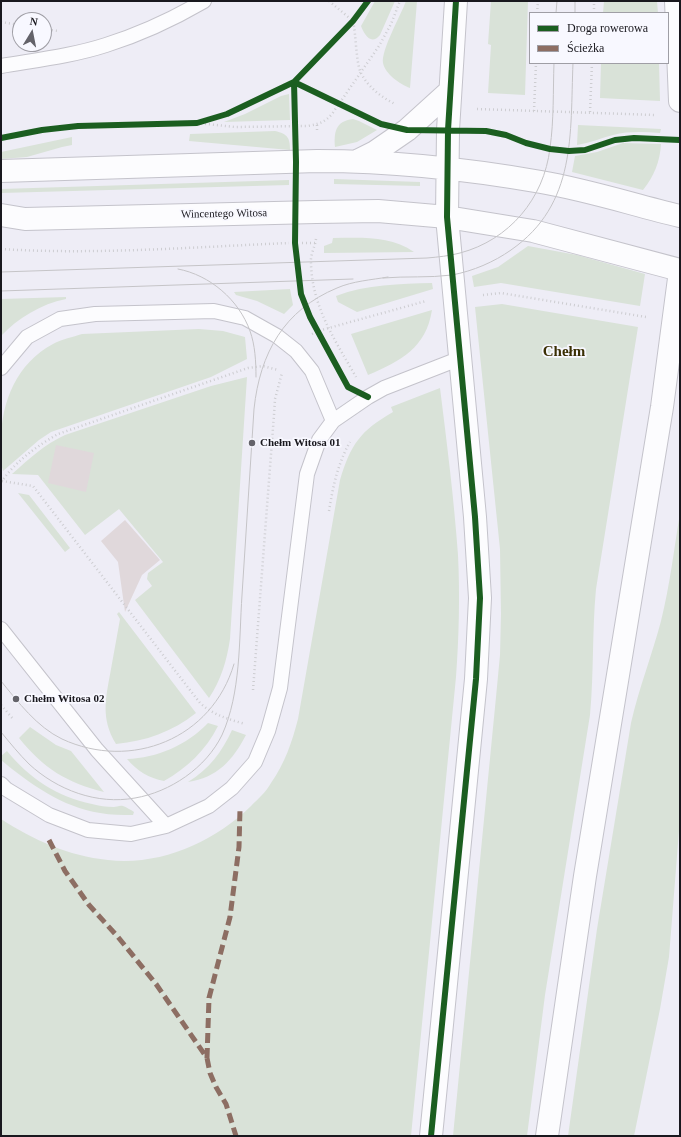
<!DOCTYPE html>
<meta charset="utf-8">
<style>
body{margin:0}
#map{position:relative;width:681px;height:1137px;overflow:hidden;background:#eeedf6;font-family:"Times New Roman",serif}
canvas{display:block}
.frame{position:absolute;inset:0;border:2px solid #19181e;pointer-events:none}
.legend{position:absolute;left:529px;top:12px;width:140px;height:52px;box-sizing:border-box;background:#f8f8ff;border:1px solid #9f9ea5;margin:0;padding:5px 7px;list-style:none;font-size:12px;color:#19181e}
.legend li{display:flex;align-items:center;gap:8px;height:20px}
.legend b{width:20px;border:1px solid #9f9ea5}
.north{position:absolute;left:12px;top:12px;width:40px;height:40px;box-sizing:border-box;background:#f8f8ff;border:1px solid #9f9ea5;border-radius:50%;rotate:10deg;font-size:11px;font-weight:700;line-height:16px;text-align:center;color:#19181e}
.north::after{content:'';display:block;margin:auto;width:14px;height:18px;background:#64636a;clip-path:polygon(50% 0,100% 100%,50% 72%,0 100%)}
</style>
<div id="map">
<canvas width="681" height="1137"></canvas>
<div class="frame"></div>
<ul class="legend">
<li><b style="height:5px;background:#1b5e20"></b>Droga rowerowa</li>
<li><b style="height:5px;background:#8d6e63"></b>Ścieżka</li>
</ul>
<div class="north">N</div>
</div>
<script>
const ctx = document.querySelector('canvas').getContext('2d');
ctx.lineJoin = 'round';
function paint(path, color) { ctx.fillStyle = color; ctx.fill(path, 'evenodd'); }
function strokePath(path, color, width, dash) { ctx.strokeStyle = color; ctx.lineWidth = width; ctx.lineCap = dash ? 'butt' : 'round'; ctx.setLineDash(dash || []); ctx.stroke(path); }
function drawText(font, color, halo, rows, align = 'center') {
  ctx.font = font + ' "Times New Roman",serif'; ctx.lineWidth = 3.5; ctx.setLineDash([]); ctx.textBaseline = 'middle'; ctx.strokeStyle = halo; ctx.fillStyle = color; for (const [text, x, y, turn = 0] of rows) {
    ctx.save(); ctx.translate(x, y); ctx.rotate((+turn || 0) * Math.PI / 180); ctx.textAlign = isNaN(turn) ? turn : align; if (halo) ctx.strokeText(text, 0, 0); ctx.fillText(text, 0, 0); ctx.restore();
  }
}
paint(new Path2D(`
 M 375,1 L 395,1 L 380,35 C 371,46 364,34 361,26 Z
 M 406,1 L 417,1 L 410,88 C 400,84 385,74 383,63 C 381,50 401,15 406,1 Z
 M 491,1 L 528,1 L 525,95 L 488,93 L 491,45 L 488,44 Z
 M 604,1 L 657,1 L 658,13 L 603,13 Z
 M 601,63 L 659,63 L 660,101 L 600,98 Z
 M 289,94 L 290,120 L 224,122 L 245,114 L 281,96 Z
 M 353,119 L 359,121 L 377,130 L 357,142 L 335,147 C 334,133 335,121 353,119 Z
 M 578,125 L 661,129 L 660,133 C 644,132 629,131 613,135 C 601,138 590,143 577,145 Z
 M 275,131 C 288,134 290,138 290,150 L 189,141 L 190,134 Z
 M 72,137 L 72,145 L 62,147 L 27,157 L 1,159 L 1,152 Z
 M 623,143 L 661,144 C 660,162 654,176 643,190 L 572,172 L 575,156 L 597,152 Z
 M 334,179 L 420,182 L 420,186 L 334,184 Z
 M 289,180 L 289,185 L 1,193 L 1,189 Z
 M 333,238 C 360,238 390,235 414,252 L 324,253 L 324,246 L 332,243 Z
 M 528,246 L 577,255 L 645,274 L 640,306 L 501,283 L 474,287 L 472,276 L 498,267 Z
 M 432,283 L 433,289 L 357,312 L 338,302 L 336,296 C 367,284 400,284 432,283 Z
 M 290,289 L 293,305 L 284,314 L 257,301 L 236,295 L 234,292 Z
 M 66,297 L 66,299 C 41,304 18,318 1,336 L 1,299 Z
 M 502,304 L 638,327 L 596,589 C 592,631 594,673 590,715 L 545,995 L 527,1136 L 453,1136 L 496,697 L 500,655 L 501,614 L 500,549 L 475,307 Z
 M 432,310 C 426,348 401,361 368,375 L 351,334 Z
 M 199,329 L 223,331 L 245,337 L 247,359 L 211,377 L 51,432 L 39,440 L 3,471 C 0,461 1,451 1,441 C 1,402 17,363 53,344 C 62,339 73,337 82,334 Z
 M 247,377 L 230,639 C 227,660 221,680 209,698 L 135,600 L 152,586 L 147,579 L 148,573 L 163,562 L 119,509 L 85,535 L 38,475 L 12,474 C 29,459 45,444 65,435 L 211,386 Z
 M 440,388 C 447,444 454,499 458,555 C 460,595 459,637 456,677 L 411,1136 L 1,1136 L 1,819 C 34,840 68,856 108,860 C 161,866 214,842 251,806 C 258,799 266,792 271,783 C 285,763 292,742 298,719 L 340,480 C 351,444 360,431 393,412 L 391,407 Z
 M 18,493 L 29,495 L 70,548 L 65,552 Z
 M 680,513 L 680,818 L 669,957 L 660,1009 L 634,1136 L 568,1136 L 597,929 L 631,723 C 639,688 652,655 661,621 C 670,585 674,549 680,513 Z
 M 119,612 L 196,713 C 172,732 146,741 116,744 C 100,718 106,697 111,669 C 114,652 117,636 120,619 L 117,614 Z
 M 208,723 L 218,726 C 206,750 187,768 164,781 C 149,778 137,771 127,759 C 157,758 187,745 208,723 Z
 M 30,727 L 56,745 L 71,751 L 104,792 C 67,783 43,768 19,738 Z
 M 232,730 L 246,735 C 233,760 217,778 188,782 C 209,769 222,752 232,730 Z
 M 7,751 C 29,778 57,797 92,804 C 99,806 106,807 114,807 C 116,807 120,805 123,806 C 126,807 131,810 134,812 L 133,815 C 122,815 111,815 100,813 C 62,807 30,784 1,760 L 1,756 Z`), '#d9e2d8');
paint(new Path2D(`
 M 56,445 L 94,453 L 86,492 L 48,483 Z
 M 125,520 L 160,560 L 142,575 L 125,612 L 118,562 L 101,541 Z`), '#e0d8db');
const service = new Path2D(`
 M 1,66 C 36,60 72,56 106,45 C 141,34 173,19 204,1
 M 1,368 L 27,337 L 60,319 L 95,314 L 214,311 L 245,318 L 277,336 L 296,351 L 312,371 L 333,421
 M 1,629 L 97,750 L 166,826
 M 1,784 L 6,789 L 49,815 L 88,830 L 131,834 L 166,826 L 209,806 L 232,788 L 255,762 L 268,731 L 280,688 L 307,474 L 319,440 L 333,421 L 368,397 L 384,388 L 461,358`);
const minor = new Path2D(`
 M 431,1136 L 476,679 L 480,598 L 475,517 L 447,217
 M 547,1136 L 585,876 L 662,407 L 680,271`);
const tertiary = new Path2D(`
 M 676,1 L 680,101
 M 357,161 L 375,152 L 407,130 L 450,91
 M 1,171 L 317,161 C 393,161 467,169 541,182 C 588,190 634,205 680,216
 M 1,215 L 25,219 L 316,212 L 378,211 L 447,217 L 533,231 L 680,270
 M 447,217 L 448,130 L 456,1`);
strokePath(service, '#c4c3cb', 16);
strokePath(minor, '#c4c3cb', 24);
strokePath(tertiary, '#c4c3cb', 24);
strokePath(new Path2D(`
 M 329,1 L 353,21 C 356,33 356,64 361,73 C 368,87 381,97 395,104
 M 537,13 L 538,1
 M 594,13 L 594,1
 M 1,22 L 20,25
 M 44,29 L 58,31
 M 477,109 L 656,115
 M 534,111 L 536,63
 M 590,112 L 592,63
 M 197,123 L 235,127 L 308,126 C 319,124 325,122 332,114 L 379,46 L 391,24 L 400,1
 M 317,125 L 317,132
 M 316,239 C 315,247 310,255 311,263 C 312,307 335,340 356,377
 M 302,243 L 316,243
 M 1,249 C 96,255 194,247 289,243
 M 483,295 L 501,293 L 646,317
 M 312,334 L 318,331 L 426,301
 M 1,480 L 2,481 C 16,461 37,446 58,434 L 248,368 L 263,366 L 278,370
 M 2,481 L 33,486 L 200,703 C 213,715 228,719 245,724
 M 329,511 C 333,486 338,463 350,442
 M 253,690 L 274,415 L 275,399 L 282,373
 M 1,705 L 14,720`), '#cdcdd1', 2.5, [1, 3]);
strokePath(service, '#fcfcfe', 14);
strokePath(minor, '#fcfcfe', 22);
strokePath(tertiary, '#fcfcfe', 22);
strokePath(new Path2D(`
 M 556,13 L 557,1
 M 575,13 L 575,1
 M 178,269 C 210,275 239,300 250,331 C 255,345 256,361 256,377
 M 1,272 L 427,258 C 438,257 449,256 460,253 C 509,240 544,199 550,148 C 554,120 553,91 554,63
 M 383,278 C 406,276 429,278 452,275 C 473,271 494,262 511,250 C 577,204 570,134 573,63
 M 1,291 L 353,279
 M 1,681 C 18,702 37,727 62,739 C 131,771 212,739 234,664
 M 1,732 C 10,743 19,754 29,764 C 57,790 97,805 135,798 C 170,792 206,768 222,735 C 241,693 239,640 242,595 C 246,533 250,471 254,409 C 260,353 284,310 337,288 C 353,281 371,280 388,277`), '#c5c4c7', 1);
strokePath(new Path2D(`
 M 49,840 L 65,871 L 89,905 L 118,937 L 156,984 L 207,1058 L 210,1073 L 216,1087 L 226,1104 L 236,1136
 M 207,1058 L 209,998 L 230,917 L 239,847 L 240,809`), '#8d6e63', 5, [10, 5]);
strokePath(new Path2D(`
 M 1,138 L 42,130 L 78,126 L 197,123 L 227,114 L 294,82 L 353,21 L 368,1
 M 368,397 L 348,387 L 310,317 L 301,294 L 295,243 L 296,162 L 294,82 L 381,124 L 407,130 L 486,131 L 506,135 L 526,143 L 550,149 L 569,151 L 585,150 L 615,140 L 634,138 L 680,140
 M 431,1136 L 476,679 L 480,598 L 475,517 L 447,217 L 448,130 L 456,1`), '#1b5e20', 6);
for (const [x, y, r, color] of [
 [252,443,4,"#64636a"],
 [16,699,4,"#64636a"]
]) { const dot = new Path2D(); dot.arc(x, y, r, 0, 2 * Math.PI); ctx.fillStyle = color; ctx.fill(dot); strokePath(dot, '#f8f8ff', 1.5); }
drawText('11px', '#19181e', '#f8f8ff', [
 ["Wincentego Witosa",224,214,-1]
]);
drawText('bold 11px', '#19181e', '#f8f8ff', [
 ["Chełm Witosa 01",260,443],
 ["Chełm Witosa 02",24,699]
], 'left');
drawText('bold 15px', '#3a2f03', '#f8f8ff', [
 ["Chełm",564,352]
]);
</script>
